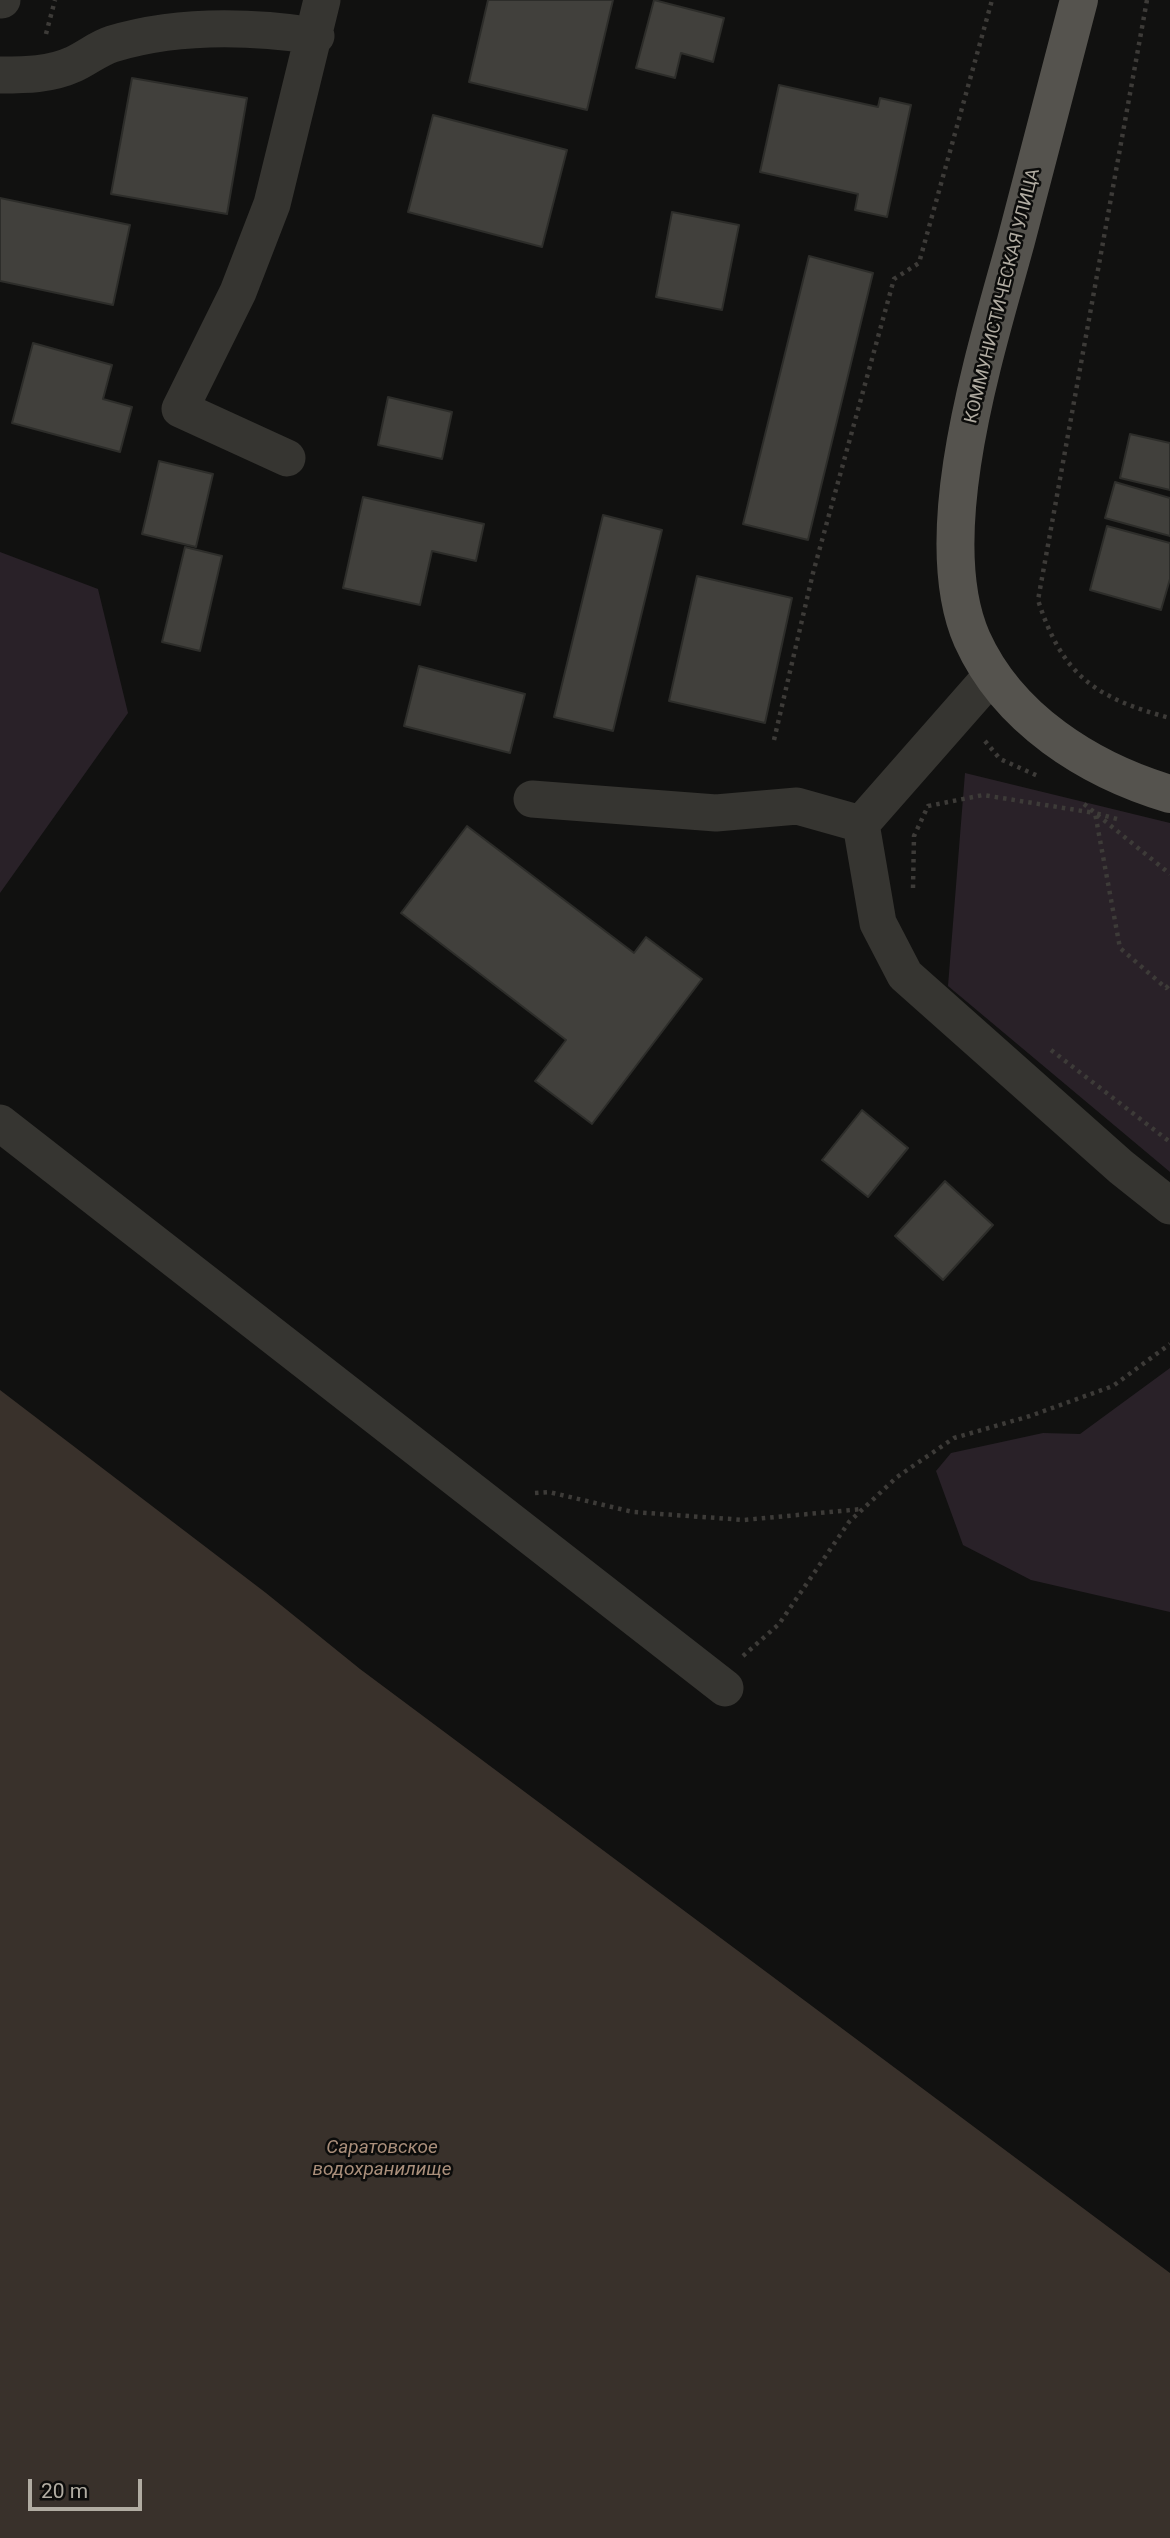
<!DOCTYPE html>
<meta charset="utf-8">
<style>
body{margin:0}
#map{position:relative;width:1170px;height:2538px;overflow:hidden;background:#111110;font-family:Roboto,sans-serif}
canvas{display:block}
.scale{position:absolute;left:28px;top:2479px;width:114px;height:32px;box-sizing:border-box;border:4px solid #b1aca2;border-top:0;padding-left:9px;font-size:21px;line-height:24px;white-space:nowrap;color:#b1aca2;-webkit-text-stroke:5px #0c0c0b;paint-order:stroke}
</style>
<div id="map">
<canvas width="1170" height="2538"></canvas>
<div class="scale">20 m</div>
</div>
<script>
const ctx = document.querySelector('canvas').getContext('2d');
ctx.lineJoin = 'round';
function paint(path, color) { ctx.fillStyle = color; ctx.fill(path, 'evenodd'); }
function strokePath(path, color, width, dash) { ctx.strokeStyle = color; ctx.lineWidth = width; ctx.lineCap = dash ? 'butt' : 'round'; ctx.setLineDash(dash || []); ctx.stroke(path); }
function drawText(font, color, halo, rows, align = 'center') {
  ctx.font = font + ' Roboto,sans-serif'; ctx.lineWidth = 5; ctx.setLineDash([]); ctx.textBaseline = 'middle'; ctx.strokeStyle = halo; ctx.fillStyle = color; for (const [text, x, y, turn = 0] of rows) {
    ctx.save(); ctx.translate(x, y); ctx.rotate((+turn || 0) * Math.PI / 180); ctx.textAlign = isNaN(turn) ? turn : align; if (halo) ctx.strokeText(text, 0, 0); ctx.fillText(text, 0, 0); ctx.restore();
  }
}
paint(new Path2D(`
 M 0,552 L 98,589 L 128,713 L 0,893 Z
 M 965,773 L 1170,823 L 1170,1172 L 948,986 Z
 M 1170,1368 L 1170,1612 L 1031,1580 L 963,1545 L 936,1471 L 951,1453 L 1043,1433 L 1080,1434 Z`), '#292128');
paint(new Path2D(`
 M 0,1390 L 266,1593 L 360,1669 L 1170,2273 L 1170,2538 L 0,2538 Z`), '#39312b');
const building = new Path2D(`
 M 488,0 L 613,0 L 587,110 L 469,82 Z
 M 654,0 L 724,18 L 713,62 L 681,53 L 675,78 L 636,68 Z
 M 132,78 L 247,98 L 227,214 L 111,194 Z
 M 779,85 L 878,107 L 880,98 L 911,105 L 887,217 L 855,210 L 858,194 L 760,172 Z
 M 433,115 L 567,150 L 542,247 L 408,212 Z
 M 0,198 L 130,225 L 113,305 L 0,281 Z
 M 672,212 L 739,225 L 722,310 L 656,297 Z
 M 809,256 L 873,273 L 808,540 L 743,524 Z
 M 33,343 L 112,365 L 103,399 L 132,407 L 120,452 L 12,423 Z
 M 388,397 L 452,412 L 442,459 L 378,445 Z
 M 1130,434 L 1170,443 L 1170,490 L 1120,478 Z
 M 159,461 L 213,474 L 196,547 L 142,534 Z
 M 1115,482 L 1170,498 L 1170,536 L 1105,518 Z
 M 363,497 L 484,524 L 476,561 L 432,551 L 420,605 L 343,588 Z
 M 603,515 L 662,530 L 613,731 L 554,717 Z
 M 1107,526 L 1170,543 L 1170,579 L 1161,610 L 1090,590 Z
 M 185,547 L 222,556 L 200,651 L 162,642 Z
 M 697,576 L 792,598 L 765,723 L 669,701 Z
 M 419,666 L 525,694 L 510,753 L 404,726 Z
 M 467,826 L 634,953 L 646,937 L 702,979 L 592,1124 L 535,1081 L 566,1040 L 401,913 Z
 M 862,1110 L 908,1148 L 868,1197 L 822,1160 Z
 M 945,1181 L 993,1225 L 943,1280 L 895,1236 Z`);
paint(building, '#41403c');
strokePath(building, '#2d2d2a', 2);
strokePath(new Path2D(`
 M 1147,0 L 1038,600 C 1062,675 1095,698 1170,718
 M 46,34 L 55,0
 M 774,740 L 813,573 L 894,279 L 919,263 L 992,0
 M 985,741 L 1000,759 L 1038,776
 M 1084,804 L 1170,874
 M 1117,819 L 1095,813 L 1120,948 L 1166,988 L 1170,984
 M 913,888 L 914,836 L 928,806 L 983,795 L 1095,813
 M 1051,1050 L 1170,1142
 M 535,1493 L 549,1492 L 633,1512 L 744,1520 L 862,1509
 M 743,1656 L 779,1624 L 849,1522 L 897,1477 L 954,1438 L 1030,1416 L 1113,1386 L 1170,1344`), '#3d3b38', 4.5, [3.5, 5]);
strokePath(new Path2D(`
 M 0,0 L 2,0
 M 0,75 C 26,75 50,75 74,64 C 87,58 99,48 112,44 C 178,24 249,26 316,36
 M 287,458 L 180,409 L 238,292 L 272,204 L 322,0
 M 532,799 L 716,813 L 797,806 L 861,824 L 992,675
 M 861,824 L 878,923 L 905,975 L 1121,1167 L 1170,1206
 M 0,1123 L 725,1688`), '#363531', 37);
strokePath(new Path2D(`
 M 1079,0 C 1058,80 1037,160 1016,241 C 987,348 926,534 972,639 C 1008,719 1089,770 1170,794`), '#55534e', 38);
drawText('18px', '#b1aca2', '#0c0c0b', [
 ["КОММУНИСТИЧЕСКАЯ УЛИЦА",1003,296,-76]
]);
drawText('italic 19px', '#aa8f7b', '#0c0c0b', [
 ["Саратовское",382,2148],
 ["водохранилище",382,2170]
]);
</script>
